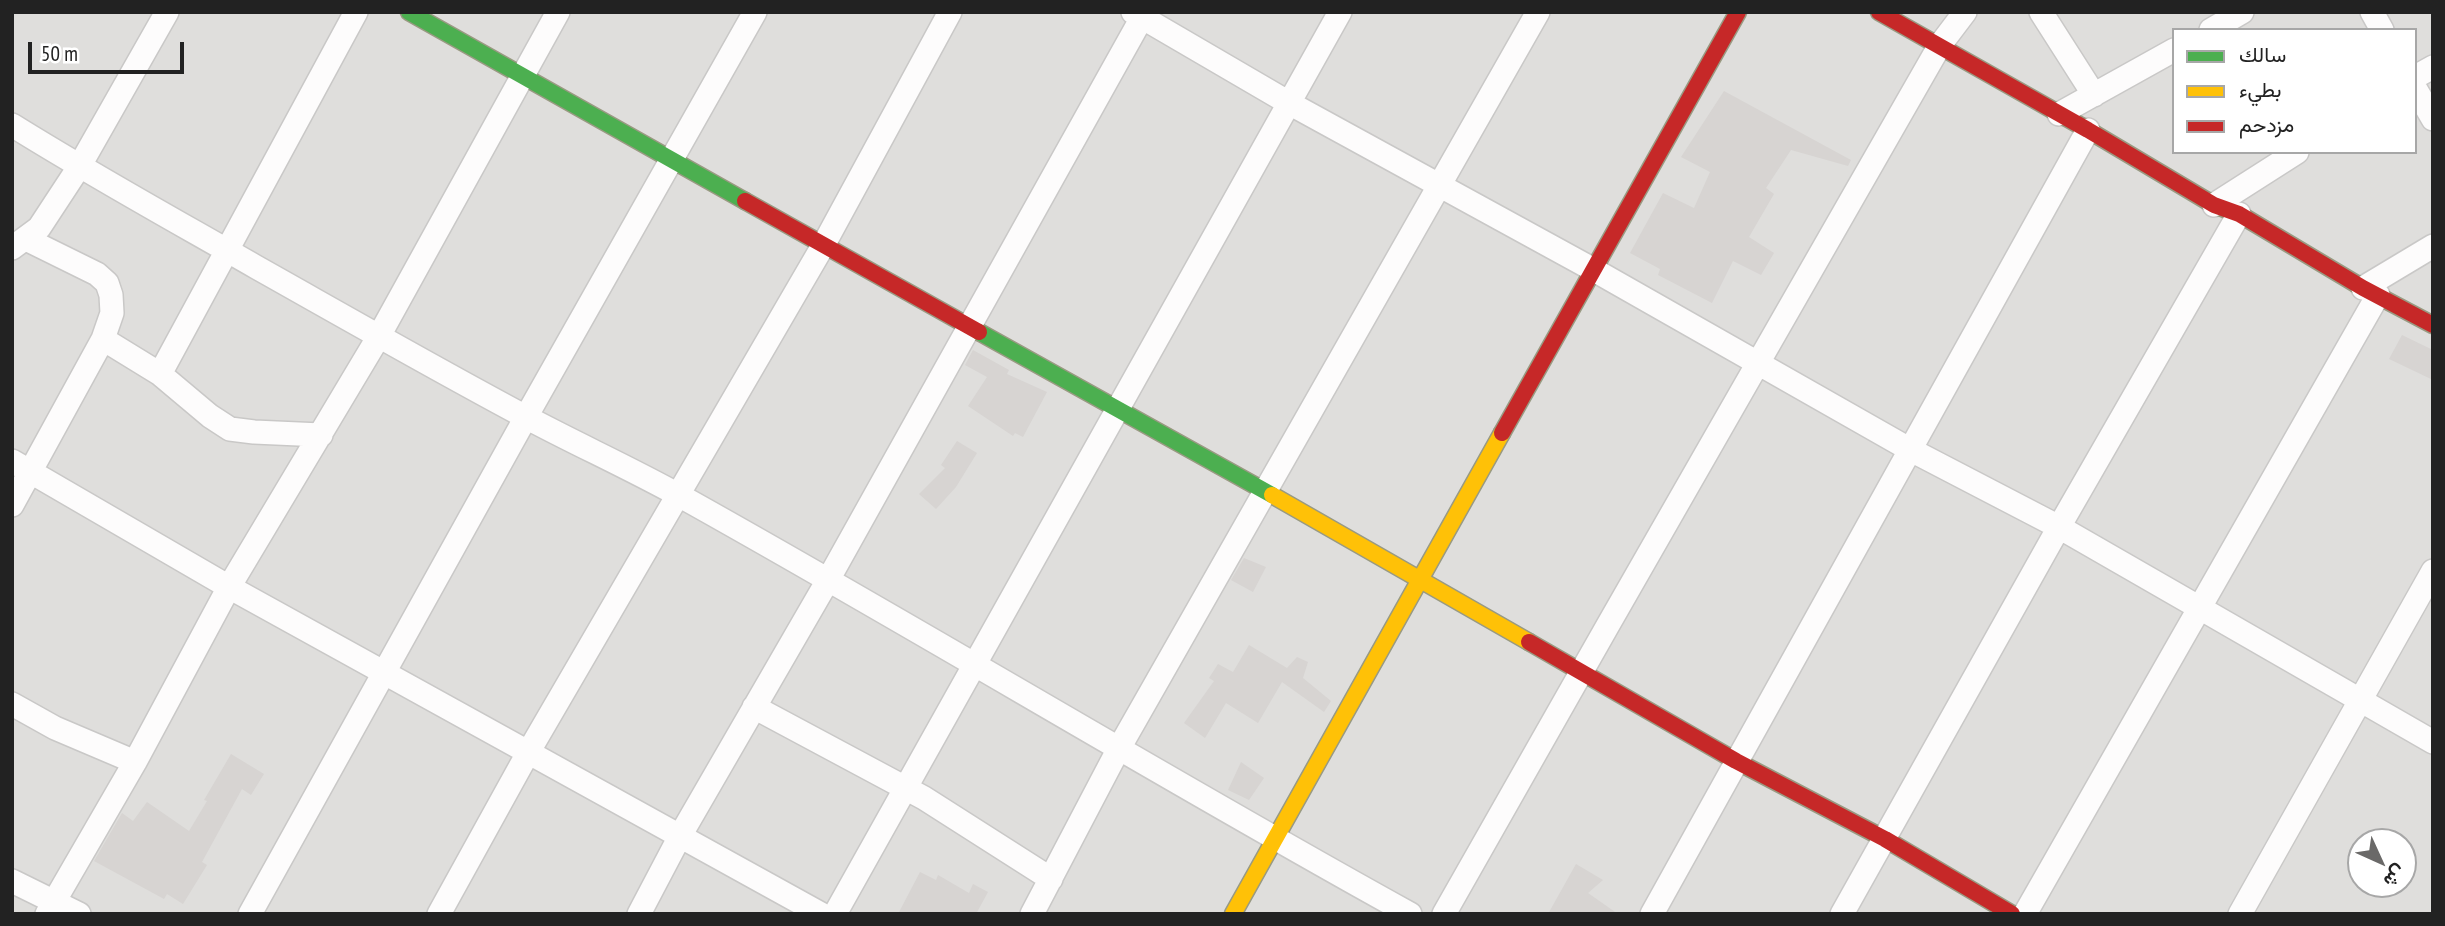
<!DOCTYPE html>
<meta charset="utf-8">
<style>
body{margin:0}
#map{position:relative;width:2445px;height:926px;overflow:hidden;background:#f0eeeb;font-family:"PT Sans Narrow",Vazirmatn,sans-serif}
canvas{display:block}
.frame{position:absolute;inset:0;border:14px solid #222;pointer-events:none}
.legend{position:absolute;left:2172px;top:28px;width:245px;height:126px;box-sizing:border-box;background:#fff;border:2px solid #a7a7a7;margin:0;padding:9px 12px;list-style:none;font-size:21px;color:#222}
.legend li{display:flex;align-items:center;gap:14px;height:35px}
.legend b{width:35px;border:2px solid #a7a7a7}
.north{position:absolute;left:2347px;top:828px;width:70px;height:70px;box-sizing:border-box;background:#fff;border:2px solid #a7a7a7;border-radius:50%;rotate:135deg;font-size:19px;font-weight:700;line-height:28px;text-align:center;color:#222}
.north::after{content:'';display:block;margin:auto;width:24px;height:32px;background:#6a6968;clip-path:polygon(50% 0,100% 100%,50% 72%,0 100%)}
.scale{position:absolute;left:28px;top:42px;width:156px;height:32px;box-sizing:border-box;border:4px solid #222;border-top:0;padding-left:9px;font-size:21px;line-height:24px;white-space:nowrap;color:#222;-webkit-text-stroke:5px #fff;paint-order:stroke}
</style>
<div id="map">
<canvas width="2445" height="926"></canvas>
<div class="frame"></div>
<ul class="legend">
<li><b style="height:9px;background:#4caf50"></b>سالك</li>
<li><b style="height:9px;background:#ffc107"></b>بطيء</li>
<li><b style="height:9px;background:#c62828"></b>مزدحم</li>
</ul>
<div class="north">ش</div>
<div class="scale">50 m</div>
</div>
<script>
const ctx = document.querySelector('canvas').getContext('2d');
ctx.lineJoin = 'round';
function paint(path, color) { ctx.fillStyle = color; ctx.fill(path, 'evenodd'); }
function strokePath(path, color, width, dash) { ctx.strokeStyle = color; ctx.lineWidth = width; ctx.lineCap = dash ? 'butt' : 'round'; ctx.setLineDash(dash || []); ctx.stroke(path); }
paint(new Path2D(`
 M 12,12 L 2433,12 L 2433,914 L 12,914 ZM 2174,30 L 2415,30 L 2415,152 L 2174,152 ZM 2361,842 L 2403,842 L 2403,884 L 2361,884 Z`), '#dfdedc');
paint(new Path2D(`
 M 1724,91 L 1851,160 L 1848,166 L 1791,150 L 1766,188 L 1774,194 L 1749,237 L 1774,253 L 1761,275 L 1733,261 L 1712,303 L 1658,275 L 1660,269 L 1630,253 L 1663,193 L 1694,208 L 1710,172 L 1681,157 Z
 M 2402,335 L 2433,350 L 2433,380 L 2389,359 Z
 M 973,350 L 1009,370 L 1007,374 L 1047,392 L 1023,437 L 1015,433 L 1013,436 L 968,406 L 987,377 L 965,365 Z
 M 957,441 L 977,453 L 956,487 L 936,509 L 919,494 L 945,468 L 941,465 Z
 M 1244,558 L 1266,567 L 1253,592 L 1231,580 Z
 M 1249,645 L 1287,668 L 1297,657 L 1308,662 L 1303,678 L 1331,701 L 1324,712 L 1282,682 L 1258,723 L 1226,703 L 1205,738 L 1184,723 L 1214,681 L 1209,678 L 1218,664 L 1233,672 Z
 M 231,754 L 264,774 L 251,795 L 242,789 L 202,862 L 207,865 L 183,904 L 167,894 L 164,899 L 94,861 L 122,813 L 133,821 L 147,802 L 189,831 L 207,801 L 204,800 Z
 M 1241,762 L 1264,778 L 1249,800 L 1228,790 Z
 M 1576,864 L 1603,880 L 1588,893 L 1618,914 L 1548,914 Z
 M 920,872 L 936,880 L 938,875 L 969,893 L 973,884 L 988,892 L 976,914 L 898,914 Z`), '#d7d4d2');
const street = new Path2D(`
 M 1133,12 L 1289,103 L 1594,270 L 1909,449 L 2059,527 L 2433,742
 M 2041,12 L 2094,95
 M 2372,12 L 2382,30
 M 2211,30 L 2242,12
 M 2415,77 L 2433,67
 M 2415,88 L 2433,119
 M 2059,114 L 2174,50
 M 12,125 C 92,175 174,220 256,267 C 345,317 434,368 524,416 C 576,444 630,468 682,497 C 926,633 1165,779 1410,914
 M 2214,205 L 2297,152
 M 12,248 L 39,228 L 79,167 L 167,12
 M 2363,288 L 2433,246
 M 103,339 L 160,374 L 210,416 L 230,429 L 254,432 L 321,435
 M 160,374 L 356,12
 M 12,461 L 229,587 L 821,914
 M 12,505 L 103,339 L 112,313 L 111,295 L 107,283 L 97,274 L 26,239
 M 12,704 L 55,728 L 135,762
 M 754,707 L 924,798 L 1051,879
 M 12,881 L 79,914
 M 47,914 L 135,762 L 229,587 L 379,336 L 558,12
 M 250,914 L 526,417 L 755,12
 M 439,914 L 529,751 L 824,244 L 950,12
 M 639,914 L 680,836 L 828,580 L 1145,12
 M 835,914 L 1340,12
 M 1032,914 L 1118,750 L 1538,12
 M 1444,914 C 1607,623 1776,336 1940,45 L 1965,12
 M 1652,914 L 2088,130
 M 1842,914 L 2059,527 L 2239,214
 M 2025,914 L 2378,295
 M 2240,914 L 2433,571`);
const fast = new Path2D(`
 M 409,12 L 745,201
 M 979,332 L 1272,495`);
const slow = new Path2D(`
 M 1272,495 L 1529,642
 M 1233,914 L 1502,433`);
const jam = new Path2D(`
 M 1879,12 L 2088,130 L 2214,205 L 2239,214 L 2363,288 L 2433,325
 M 745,201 L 979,332
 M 1502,433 L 1738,12
 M 1529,642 L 1736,761 L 1885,839 L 2012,914`);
strokePath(street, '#c9c8c7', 26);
strokePath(fast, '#999a82', 19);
strokePath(slow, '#999a82', 19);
strokePath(jam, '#999a82', 19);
strokePath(street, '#fdfcfc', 23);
strokePath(fast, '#4caf50', 16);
strokePath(slow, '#ffc107', 16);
strokePath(jam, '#c62828', 16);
</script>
